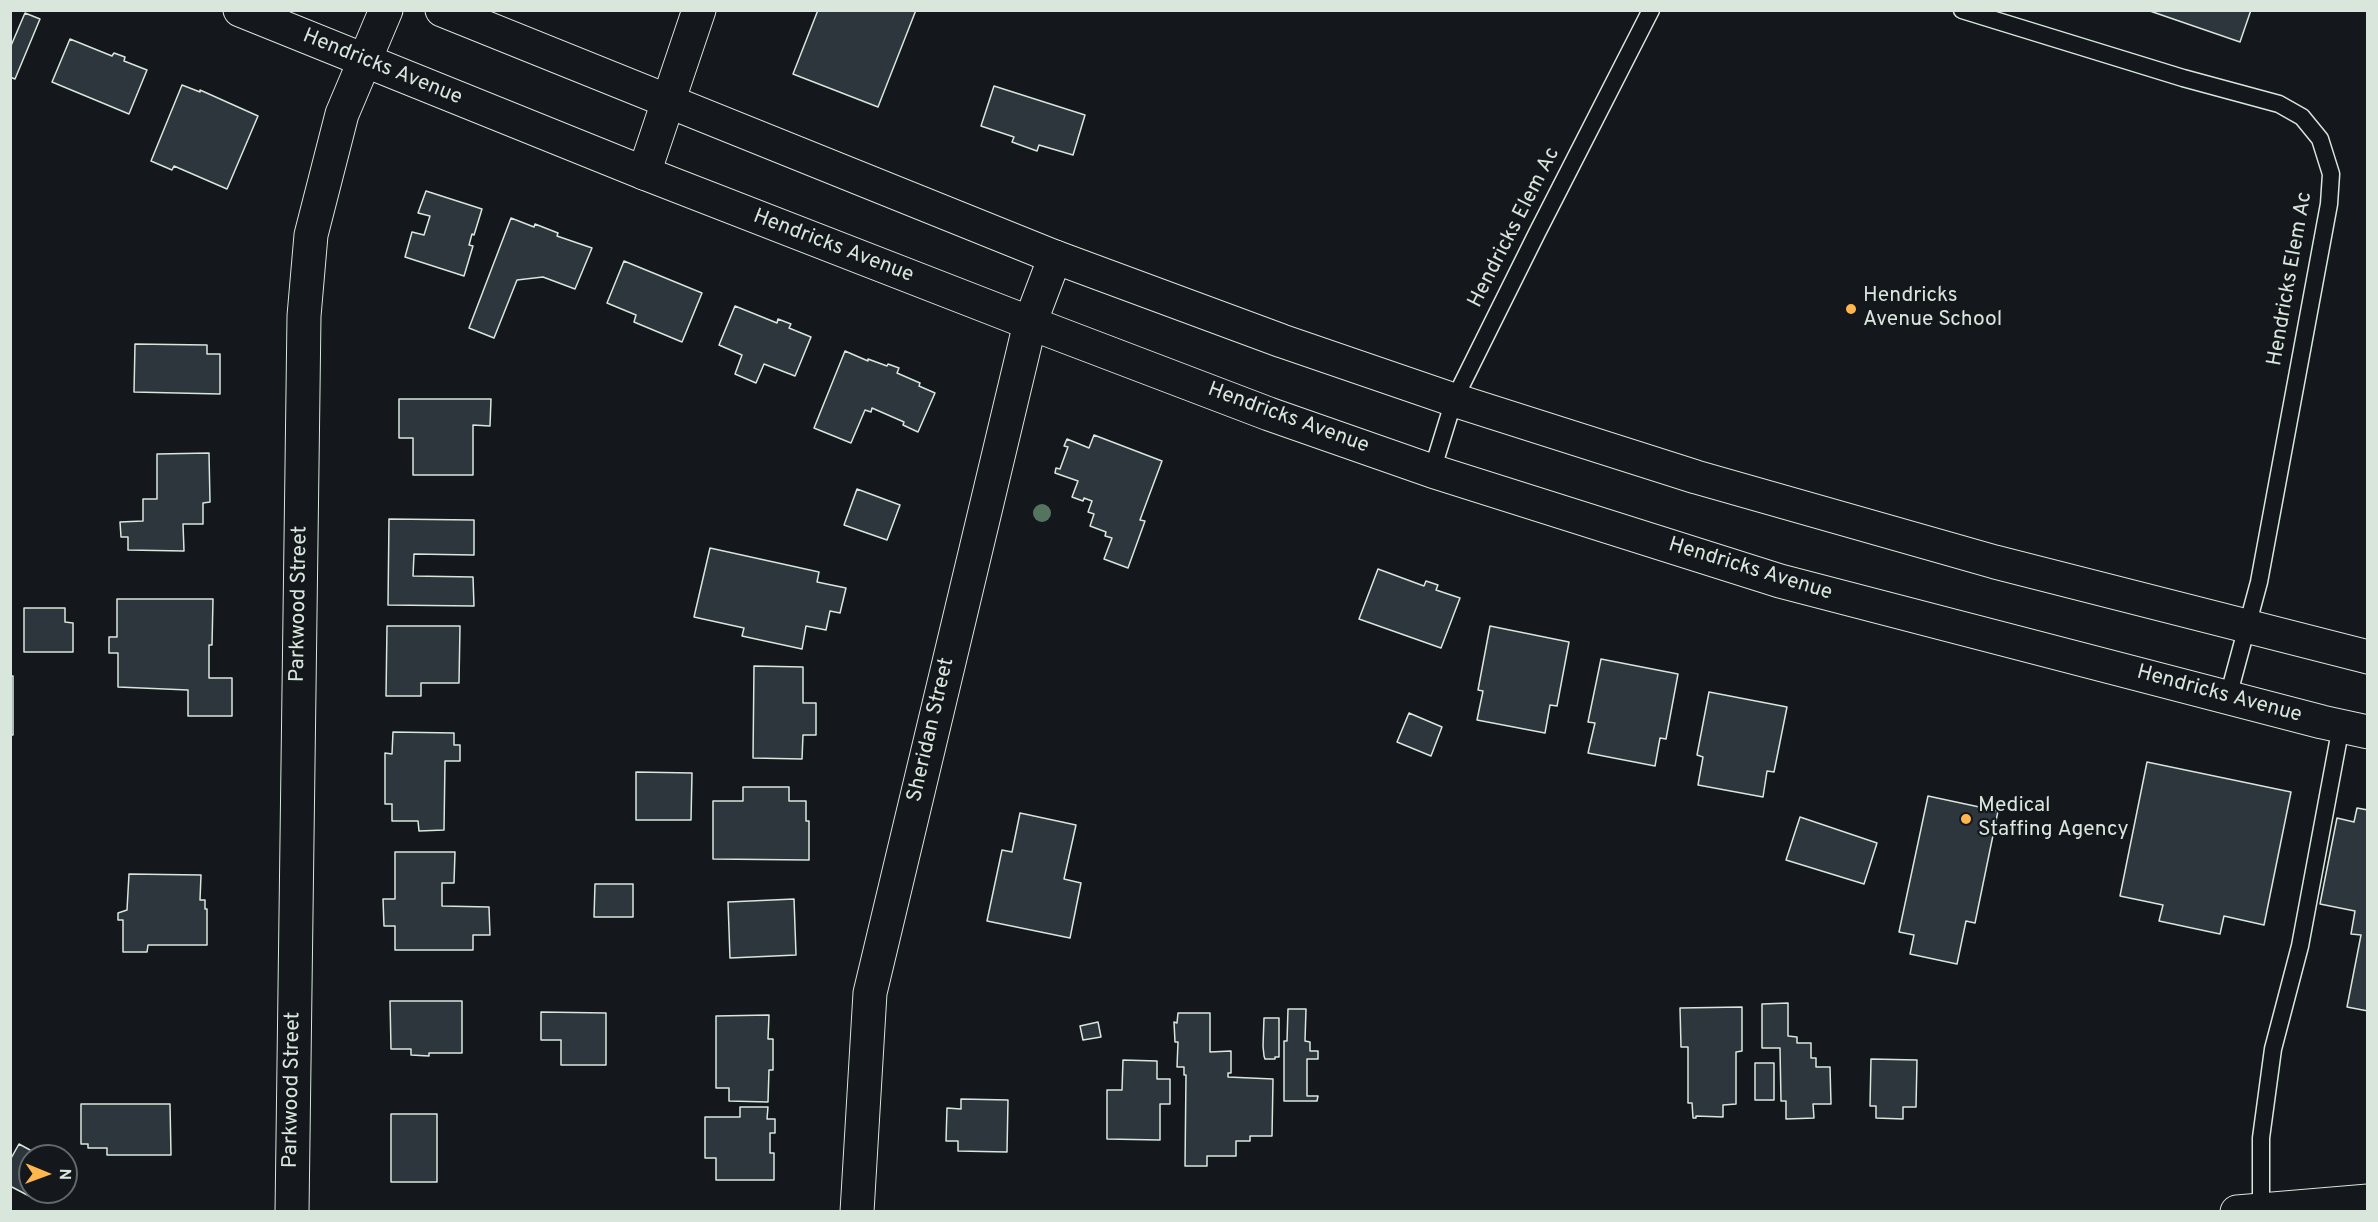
<!DOCTYPE html>
<style>
body{margin:0}
#map{position:relative;width:2378px;height:1222px;overflow:hidden;background:#14181c;font-family:Overpass,sans-serif}
canvas{display:block}
.frame{position:absolute;inset:0;border:12px solid #d8e6dc;pointer-events:none}
.north{position:absolute;left:18px;top:1144px;width:60px;height:60px;box-sizing:border-box;background:#14181c;border:2px solid #626a69;border-radius:50%;rotate:91deg;font-size:16px;font-weight:700;line-height:24px;text-align:center;color:#d8e6dc}
.north::after{content:'';display:block;margin:auto;width:21px;height:27px;background:#ffb74d;clip-path:polygon(50% 0,100% 100%,50% 72%,0 100%)}
</style>
<div id="map">
<canvas width="2378" height="1222"></canvas>
<div class="frame"></div>
<div class="north">N</div>
</div>
<script>
const ctx = document.querySelector('canvas').getContext('2d');
ctx.lineJoin = 'round';
function paint(path, color) { ctx.fillStyle = color; ctx.fill(path, 'evenodd'); }
function strokePath(path, color, width, dash) { ctx.strokeStyle = color; ctx.lineWidth = width; ctx.lineCap = dash ? 'butt' : 'round'; ctx.setLineDash(dash || []); ctx.stroke(path); }
function drawText(font, color, halo, rows, align = 'center') {
  ctx.font = font + ' Overpass,sans-serif'; ctx.lineWidth = 4.5; ctx.setLineDash([]); ctx.textBaseline = 'middle'; ctx.strokeStyle = halo; ctx.fillStyle = color; for (const [text, x, y, turn = 0] of rows) {
    ctx.save(); ctx.translate(x, y); ctx.rotate((+turn || 0) * Math.PI / 180); ctx.textAlign = isNaN(turn) ? turn : align; if (halo) ctx.strokeText(text, 0, 0); ctx.fillText(text, 0, 0); ctx.restore();
  }
}
const building = new Path2D(`
 M 818,10 L 916,10 L 878,107 L 793,74 Z
 M 2147,10 L 2251,10 L 2240,42 Z
 M 25,13 L 40,19 L 15,79 L 10,77 L 10,48 Z
 M 70,39 L 112,56 L 114,53 L 125,57 L 124,61 L 147,70 L 129,114 L 52,82 Z
 M 182,85 L 200,92 L 200,90 L 258,116 L 227,189 L 174,166 L 172,170 L 151,161 Z
 M 994,86 L 1085,115 L 1073,155 L 1039,145 L 1037,151 L 1012,142 L 1014,137 L 981,126 Z
 M 426,191 L 482,209 L 474,235 L 472,234 L 469,245 L 473,246 L 464,276 L 405,257 L 412,232 L 424,235 L 430,216 L 418,213 Z
 M 511,218 L 534,227 L 535,224 L 558,233 L 557,236 L 592,248 L 575,289 L 543,277 L 517,280 L 494,338 L 469,328 Z
 M 624,261 L 702,293 L 682,342 L 634,322 L 636,315 L 607,303 Z
 M 735,306 L 777,323 L 778,319 L 791,324 L 789,328 L 811,337 L 795,376 L 764,364 L 756,383 L 735,374 L 742,355 L 719,345 Z
 M 135,344 L 207,345 L 207,354 L 220,354 L 220,394 L 134,392 Z
 M 845,351 L 868,361 L 868,359 L 887,366 L 888,364 L 899,368 L 897,373 L 920,383 L 919,386 L 935,393 L 918,432 L 903,425 L 904,422 L 872,408 L 871,412 L 865,410 L 851,443 L 814,428 Z
 M 399,399 L 491,399 L 490,426 L 473,425 L 473,475 L 413,475 L 413,438 L 399,438 Z
 M 1094,435 L 1162,461 L 1140,520 L 1145,521 L 1128,568 L 1104,559 L 1112,538 L 1105,536 L 1106,532 L 1090,526 L 1094,514 L 1088,512 L 1092,501 L 1084,498 L 1083,501 L 1072,497 L 1078,481 L 1055,473 L 1056,468 L 1060,469 L 1068,447 L 1064,446 L 1067,439 L 1089,448 Z
 M 209,453 L 210,502 L 203,503 L 203,524 L 183,524 L 184,551 L 128,550 L 128,537 L 121,537 L 120,522 L 143,521 L 143,499 L 157,499 L 157,454 Z
 M 857,489 L 900,505 L 887,540 L 844,525 Z
 M 389,519 L 474,520 L 474,555 L 414,554 L 413,576 L 473,577 L 474,606 L 388,605 Z
 M 710,548 L 819,572 L 817,582 L 846,588 L 840,613 L 830,611 L 826,630 L 806,626 L 802,649 L 742,636 L 744,628 L 694,617 Z
 M 1378,569 L 1424,586 L 1426,581 L 1438,585 L 1436,590 L 1460,598 L 1441,648 L 1359,619 Z
 M 117,599 L 213,599 L 212,645 L 209,645 L 209,678 L 232,678 L 232,716 L 188,716 L 188,690 L 118,687 L 118,653 L 109,653 L 109,637 L 117,637 Z
 M 24,608 L 65,608 L 65,622 L 73,623 L 73,652 L 24,652 Z
 M 387,626 L 460,626 L 459,683 L 421,683 L 421,696 L 386,696 Z
 M 1490,626 L 1569,642 L 1557,706 L 1550,705 L 1545,733 L 1477,720 L 1483,691 L 1478,690 Z
 M 1601,659 L 1678,674 L 1666,739 L 1660,738 L 1655,766 L 1588,753 L 1595,723 L 1588,722 Z
 M 754,666 L 803,667 L 803,703 L 816,703 L 816,735 L 803,735 L 802,759 L 753,758 Z
 M 10,676 L 13,676 L 13,735 L 10,735 Z
 M 1709,692 L 1787,707 L 1774,772 L 1767,771 L 1763,797 L 1698,785 L 1703,757 L 1697,755 Z
 M 1409,713 L 1442,727 L 1431,756 L 1397,742 Z
 M 393,732 L 454,733 L 454,745 L 460,745 L 460,761 L 445,761 L 444,830 L 419,831 L 418,821 L 392,821 L 392,804 L 385,804 L 385,753 L 392,754 Z
 M 2147,762 L 2291,792 L 2264,925 L 2224,916 L 2220,934 L 2159,921 L 2163,905 L 2120,896 Z
 M 636,772 L 692,773 L 691,820 L 636,820 Z
 M 743,787 L 789,787 L 789,801 L 806,801 L 806,821 L 809,821 L 809,860 L 713,859 L 713,801 L 743,801 Z
 M 1928,796 L 1998,811 L 1975,923 L 1966,921 L 1957,964 L 1910,954 L 1914,935 L 1899,932 Z
 M 2357,808 L 2368,810 L 2368,1011 L 2347,1007 L 2361,935 L 2351,934 L 2355,911 L 2320,904 L 2337,818 L 2354,822 Z
 M 1020,813 L 1076,825 L 1064,879 L 1081,883 L 1070,938 L 987,921 L 1002,850 L 1012,852 Z
 M 1800,817 L 1877,843 L 1864,884 L 1786,860 Z
 M 395,852 L 455,852 L 454,883 L 442,883 L 442,906 L 489,907 L 490,935 L 473,935 L 473,950 L 395,950 L 395,926 L 384,926 L 383,899 L 395,899 Z
 M 129,874 L 201,875 L 200,900 L 205,900 L 205,909 L 207,909 L 207,945 L 148,945 L 147,952 L 123,952 L 123,920 L 118,920 L 118,913 L 127,910 Z
 M 595,884 L 633,884 L 633,917 L 594,917 Z
 M 794,899 L 796,955 L 730,958 L 728,902 Z
 M 390,1001 L 462,1001 L 462,1053 L 429,1053 L 429,1056 L 411,1055 L 411,1049 L 391,1049 Z
 M 1788,1003 L 1788,1036 L 1797,1037 L 1797,1043 L 1811,1043 L 1811,1058 L 1816,1058 L 1816,1067 L 1830,1067 L 1831,1104 L 1813,1104 L 1814,1118 L 1786,1119 L 1786,1101 L 1781,1101 L 1780,1048 L 1762,1048 L 1762,1004 Z
 M 1742,1007 L 1742,1051 L 1736,1052 L 1736,1104 L 1723,1105 L 1723,1117 L 1696,1116 L 1696,1118 L 1693,1118 L 1692,1103 L 1688,1103 L 1688,1047 L 1681,1047 L 1680,1008 Z
 M 1288,1009 L 1306,1009 L 1305,1041 L 1310,1042 L 1310,1051 L 1318,1051 L 1318,1059 L 1307,1059 L 1307,1096 L 1318,1096 L 1317,1101 L 1284,1101 L 1284,1041 L 1287,1041 Z
 M 541,1012 L 606,1013 L 606,1065 L 561,1065 L 561,1040 L 541,1040 Z
 M 1178,1013 L 1210,1013 L 1210,1052 L 1231,1051 L 1231,1073 L 1228,1073 L 1228,1077 L 1273,1079 L 1272,1136 L 1250,1136 L 1250,1141 L 1236,1141 L 1236,1156 L 1207,1156 L 1207,1166 L 1185,1166 L 1186,1075 L 1184,1075 L 1184,1067 L 1177,1067 L 1178,1042 L 1175,1042 L 1174,1022 L 1177,1023 Z
 M 769,1015 L 768,1039 L 773,1039 L 773,1070 L 769,1070 L 768,1102 L 729,1101 L 729,1088 L 716,1088 L 716,1016 Z
 M 1264,1018 L 1279,1018 L 1279,1057 L 1275,1057 L 1275,1059 L 1265,1059 L 1264,1056 L 1263,1046 Z
 M 1098,1022 L 1101,1037 L 1083,1040 L 1080,1026 Z
 M 1871,1059 L 1917,1060 L 1916,1107 L 1903,1107 L 1903,1119 L 1876,1118 L 1876,1106 L 1870,1106 Z
 M 1123,1060 L 1157,1061 L 1157,1079 L 1170,1079 L 1170,1104 L 1160,1104 L 1160,1140 L 1107,1139 L 1107,1090 L 1122,1090 Z
 M 1755,1063 L 1774,1063 L 1774,1100 L 1755,1100 Z
 M 961,1099 L 1008,1100 L 1007,1152 L 958,1151 L 958,1141 L 946,1141 L 947,1108 L 961,1109 Z
 M 81,1104 L 170,1104 L 171,1155 L 107,1155 L 107,1148 L 88,1148 L 88,1144 L 81,1144 Z
 M 740,1107 L 768,1107 L 767,1119 L 775,1119 L 775,1133 L 770,1133 L 770,1153 L 774,1153 L 774,1180 L 716,1180 L 716,1158 L 705,1158 L 705,1117 L 740,1117 Z
 M 391,1114 L 437,1114 L 437,1182 L 391,1182 Z
 M 19,1144 L 41,1156 L 30,1156 L 30,1192 L 37,1192 L 33,1198 L 10,1186 L 10,1160 Z`);
paint(building, '#2c363c');
strokePath(building, '#d8e6dc', 1.5);
const lane = new Path2D(`
 M 1962,10 L 2183,78 L 2279,104 L 2302,117 L 2320,139 L 2331,174 L 2329,204 L 2259,582 L 2228,697
 M 1432,471 L 1454,400 L 1537,233 L 1651,10
 M 2261,1209 L 2261,1138 L 2273,1049 L 2300,946 L 2341,726`);
const street = new Path2D(`
 M 644,173 L 699,10
 M 292,1212 L 304,316 L 311,235 L 342,114 L 386,10
 M 857,1212 L 870,993 L 1030,323 L 1055,257
 M 2237,1212 L 2368,1201`);
const primary = new Path2D(`
 M 240,10 L 644,173 L 1030,323 L 1269,414 L 1432,471 L 1780,581 L 2322,722 L 2368,732
 M 442,10 L 1055,257 L 1282,341 L 1454,400 L 1696,477 L 1995,562 L 2368,657`);
strokePath(lane, '#d8e6dc', 19);
strokePath(street, '#d8e6dc', 35);
strokePath(primary, '#d8e6dc', 35);
strokePath(lane, '#14181c', 16);
strokePath(street, '#14181c', 33);
strokePath(primary, '#14181c', 33);
ctx.fillStyle = '#55745f';
for (const [x, y] of [
 [1042,513]
]) { ctx.beginPath(); ctx.arc(x, y, 9, 0, 2 * Math.PI); ctx.fill(); }
for (const [x, y, r, color] of [
 [1851,309,6,"#ffb74d"],
 [1966,819,6,"#ffb74d"]
]) { const dot = new Path2D(); dot.arc(x, y, r, 0, 2 * Math.PI); ctx.fillStyle = color; ctx.fill(dot); strokePath(dot, '#14181c', 2); }
drawText('21px', '#d8e6dc', '#14181c', [
 ["Hendricks Avenue",382,68,22],
 ["Hendricks Elem Ac",1515,228,-63],
 ["Hendricks Avenue",833,247,21],
 ["Hendricks Elem Ac",2291,279,-80],
 ["Hendricks Avenue",1288,419,20],
 ["Hendricks Avenue",1750,570,17],
 ["Parkwood Street",300,604,-89],
 ["Hendricks Avenue",2219,695,15],
 ["Sheridan Street",932,730,-77],
 ["Parkwood Street",293,1090,-89]
]);
drawText('21px', '#d8e6dc', '#14181c', [
 ["Hendricks",1863,297],
 ["Avenue School",1863,321],
 ["Medical",1978,807],
 ["Staffing Agency",1978,831]
], 'left');
</script>
